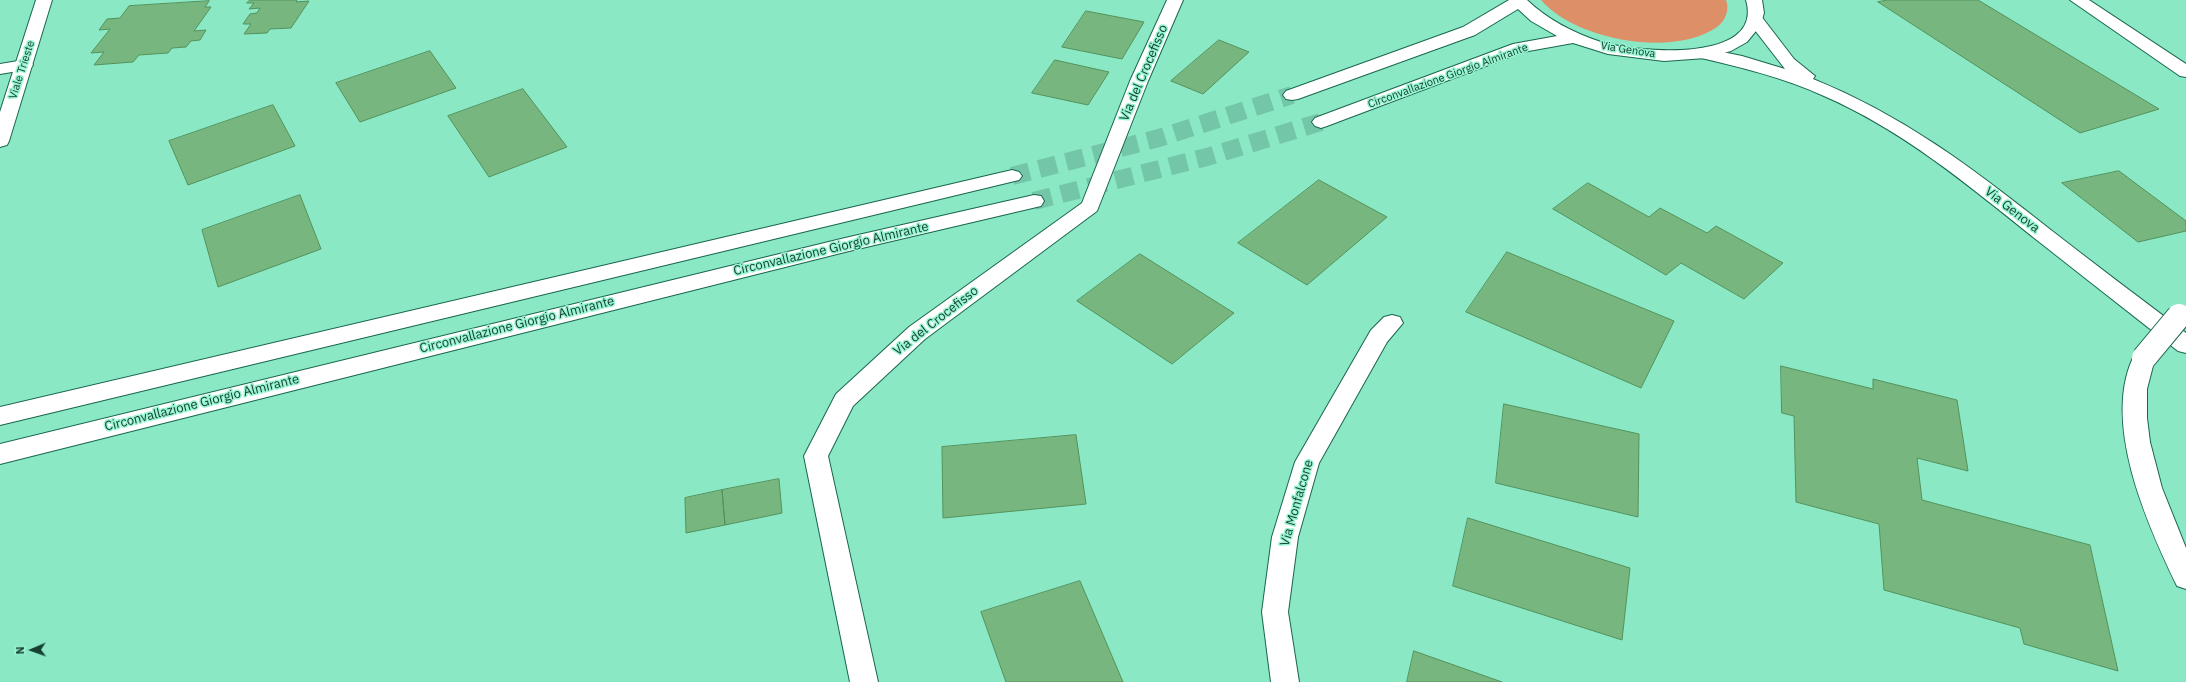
<!DOCTYPE html>
<style>
body{margin:0}
#map{position:relative;width:2186px;height:682px;overflow:hidden;background:#8ae8c4;font-family:"IBM Plex Sans",sans-serif}
canvas{display:block}
.north{position:absolute;left:12px;top:630px;width:40px;height:40px;-webkit-text-stroke:3px #97f5d1;paint-order:stroke;rotate:268deg;font-size:11px;font-weight:700;line-height:16px;text-align:center;color:#184032}
.north::after{content:'';display:block;margin:auto;width:14px;height:18px;background:#184032;clip-path:polygon(50% 0,100% 100%,50% 72%,0 100%)}
</style>
<div id="map">
<canvas width="2186" height="682"></canvas>
<div class="north">N</div>
</div>
<script>
const ctx = document.querySelector('canvas').getContext('2d');
ctx.lineJoin = 'round';
function paint(path, color) { ctx.fillStyle = color; ctx.fill(path, 'evenodd'); }
function strokePath(path, color, width, dash) { ctx.strokeStyle = color; ctx.lineWidth = width; ctx.lineCap = dash ? 'butt' : 'round'; ctx.setLineDash(dash || []); ctx.stroke(path); }
function drawText(font, color, halo, rows, align = 'center') {
  ctx.font = font + ' "IBM Plex Sans",sans-serif'; ctx.lineWidth = 3; ctx.setLineDash([]); ctx.textBaseline = 'middle'; ctx.strokeStyle = halo; ctx.fillStyle = color; for (const [text, x, y, turn = 0] of rows) {
    ctx.save(); ctx.translate(x, y); ctx.rotate((+turn || 0) * Math.PI / 180); ctx.textAlign = isNaN(turn) ? turn : align; if (halo) ctx.strokeText(text, 0, 0); ctx.fillText(text, 0, 0); ctx.restore();
  }
}
paint(new Path2D(`
 M 1541,0 L 1726,0 C 1730,10 1725,21 1717,27 C 1673,58 1575,40 1541,0 Z`), '#dd8f67');
const building = new Path2D(`
 M 250,0 L 297,0 L 296,2 L 309,1 L 291,28 L 270,29 L 267,33 L 244,34 L 251,24 L 243,24 L 250,14 L 257,13 L 260,8 L 249,9 L 254,3 L 247,3 Z
 M 1888,0 L 1978,0 L 2159,109 L 2080,133 L 1878,2 Z
 M 209,1 L 205,7 L 211,7 L 194,31 L 206,30 L 200,40 L 191,41 L 186,47 L 172,48 L 168,53 L 139,55 L 133,62 L 94,65 L 104,52 L 91,53 L 110,29 L 99,30 L 107,19 L 120,18 L 129,6 Z
 M 1086,11 L 1144,22 L 1122,59 L 1062,47 Z
 M 1219,40 L 1249,52 L 1203,94 L 1171,81 Z
 M 430,51 L 456,88 L 360,122 L 336,83 Z
 M 1055,60 L 1109,72 L 1088,105 L 1032,93 Z
 M 523,89 L 567,147 L 489,177 L 448,116 Z
 M 273,105 L 295,146 L 188,185 L 169,141 Z
 M 2119,171 L 2186,221 L 2186,231 L 2138,242 L 2062,183 Z
 M 1319,180 L 1387,217 L 1307,285 L 1238,243 Z
 M 1588,183 L 1649,217 L 1660,208 L 1707,233 L 1716,226 L 1783,263 L 1744,299 L 1681,263 L 1666,275 L 1553,209 Z
 M 300,195 L 321,249 L 218,287 L 202,230 Z
 M 1507,252 L 1674,321 L 1641,388 L 1466,312 Z
 M 1140,254 L 1234,313 L 1172,364 L 1077,301 Z
 M 1781,366 L 1873,389 L 1873,379 L 1957,400 L 1968,471 L 1917,458 L 1922,500 L 2090,545 L 2118,671 L 2024,644 L 2020,628 L 1884,590 L 1879,524 L 1796,502 L 1794,416 L 1782,413 Z
 M 1504,404 L 1639,434 L 1638,517 L 1496,483 Z
 M 1076,435 L 1086,504 L 943,518 L 942,447 Z
 M 779,479 L 782,513 L 725,525 L 722,490 Z
 M 722,490 L 725,525 L 686,533 L 685,498 Z
 M 1468,518 L 1630,568 L 1622,640 L 1453,586 Z
 M 1080,581 L 1123,682 L 1006,682 L 981,612 Z
 M 1414,651 L 1502,682 L 1407,682 Z`);
paint(building, '#77b77f');
strokePath(building, '#53925c', 1);
strokePath(new Path2D(`
 M 1012,176 L 1159,138 L 1292,95
 M 1034,201 L 1207,157 L 1321,122`), '#73c6a7', 18, [18, 10]);
const street = new Path2D(`
 M 1167,0 L 1183,0 L 1148,81 L 1097,211 L 925,339 L 853,406 L 828,456 L 878,682 L 850,682 L 804,456 L 836,394 L 909,327 L 1082,203 L 1130,81 Z
 M 2070,0 L 2089,0 L 2186,64 L 2186,77 L 2180,76 Z
 M 24,60 L 30,61 L 33,65 L 30,69 L 0,74 L 0,64 Z
 M 1392,315 L 1400,317 L 1403,323 L 1387,342 L 1319,463 L 1298,537 L 1288,612 L 1299,682 L 1271,682 L 1262,612 L 1272,537 L 1295,462 L 1371,330 L 1384,317 Z
 M 2144,350 L 2152,352 L 2155,358 L 2147,389 L 2147,418 L 2150,442 L 2162,488 L 2186,548 L 2186,589 L 2177,586 C 2147,524 2099,418 2136,352 Z`);
const secondary = new Path2D(`
 M 36,0 L 52,0 L 9,141 L 7,145 L 0,147 L 0,112 Z
 M 1755,15 L 1761,16 L 1794,59 L 1815,76 L 1813,79 C 1904,116 1971,167 2047,227 C 2093,263 2140,298 2186,333 L 2186,353 L 2178,351 C 2130,313 2081,275 2033,237 C 1967,184 1902,130 1824,96 C 1782,77 1740,67 1697,57 L 1694,53 L 1697,49 L 1703,48 L 1742,56 L 1785,69 L 1747,20 L 1749,16 Z`);
const highway = new Path2D(`
 M 1509,0 L 1527,0 C 1548,20 1574,33 1601,42 C 1633,52 1765,65 1746,0 L 1762,0 L 1764,13 L 1760,26 L 1747,42 L 1731,51 L 1706,58 L 1664,61 L 1608,54 L 1573,43 L 1523,52 L 1327,126 L 1321,128 L 1315,126 L 1312,122 L 1315,118 L 1513,44 L 1557,36 L 1531,21 L 1518,9 L 1475,35 L 1298,99 L 1292,100 L 1286,99 L 1283,95 L 1286,91 L 1463,27 Z
 M 1012,170 L 1019,172 L 1022,176 L 1019,180 L 0,425 L 0,407 Z
 M 1034,195 L 1041,196 L 1044,201 L 1041,206 L 845,252 L 0,464 L 0,444 L 845,238 Z`);
strokePath(street, '#19664e', 2);
strokePath(secondary, '#19664e', 2);
strokePath(highway, '#19664e', 2);
paint(street, '#fff');
paint(secondary, '#fff');
paint(highway, '#fff');
const streetBridge = new Path2D(`
 M 2144,358 L 2179,316`);
strokePath(streetBridge, '#19664e', 26, []);
strokePath(streetBridge, '#fff', 24);
drawText('11px', '#184032', '#97f5d1', [
 ["Via Genova",1628,50,9],
 ["Viale Trieste",22,70,-72],
 ["Circonvallazione Giorgio Almirante",1448,76,-20]
]);
drawText('13px', '#184032', '#97f5d1', [
 ["Via del Crocefisso",1144,73,-67],
 ["Via Genova",2012,210,38],
 ["Circonvallazione Giorgio Almirante",831,249,-13],
 ["Via del Crocefisso",936,321,-38],
 ["Circonvallazione Giorgio Almirante",517,325,-14],
 ["Circonvallazione Giorgio Almirante",202,403,-14],
 ["Via Monfalcone",1297,503,-74]
]);
</script>
